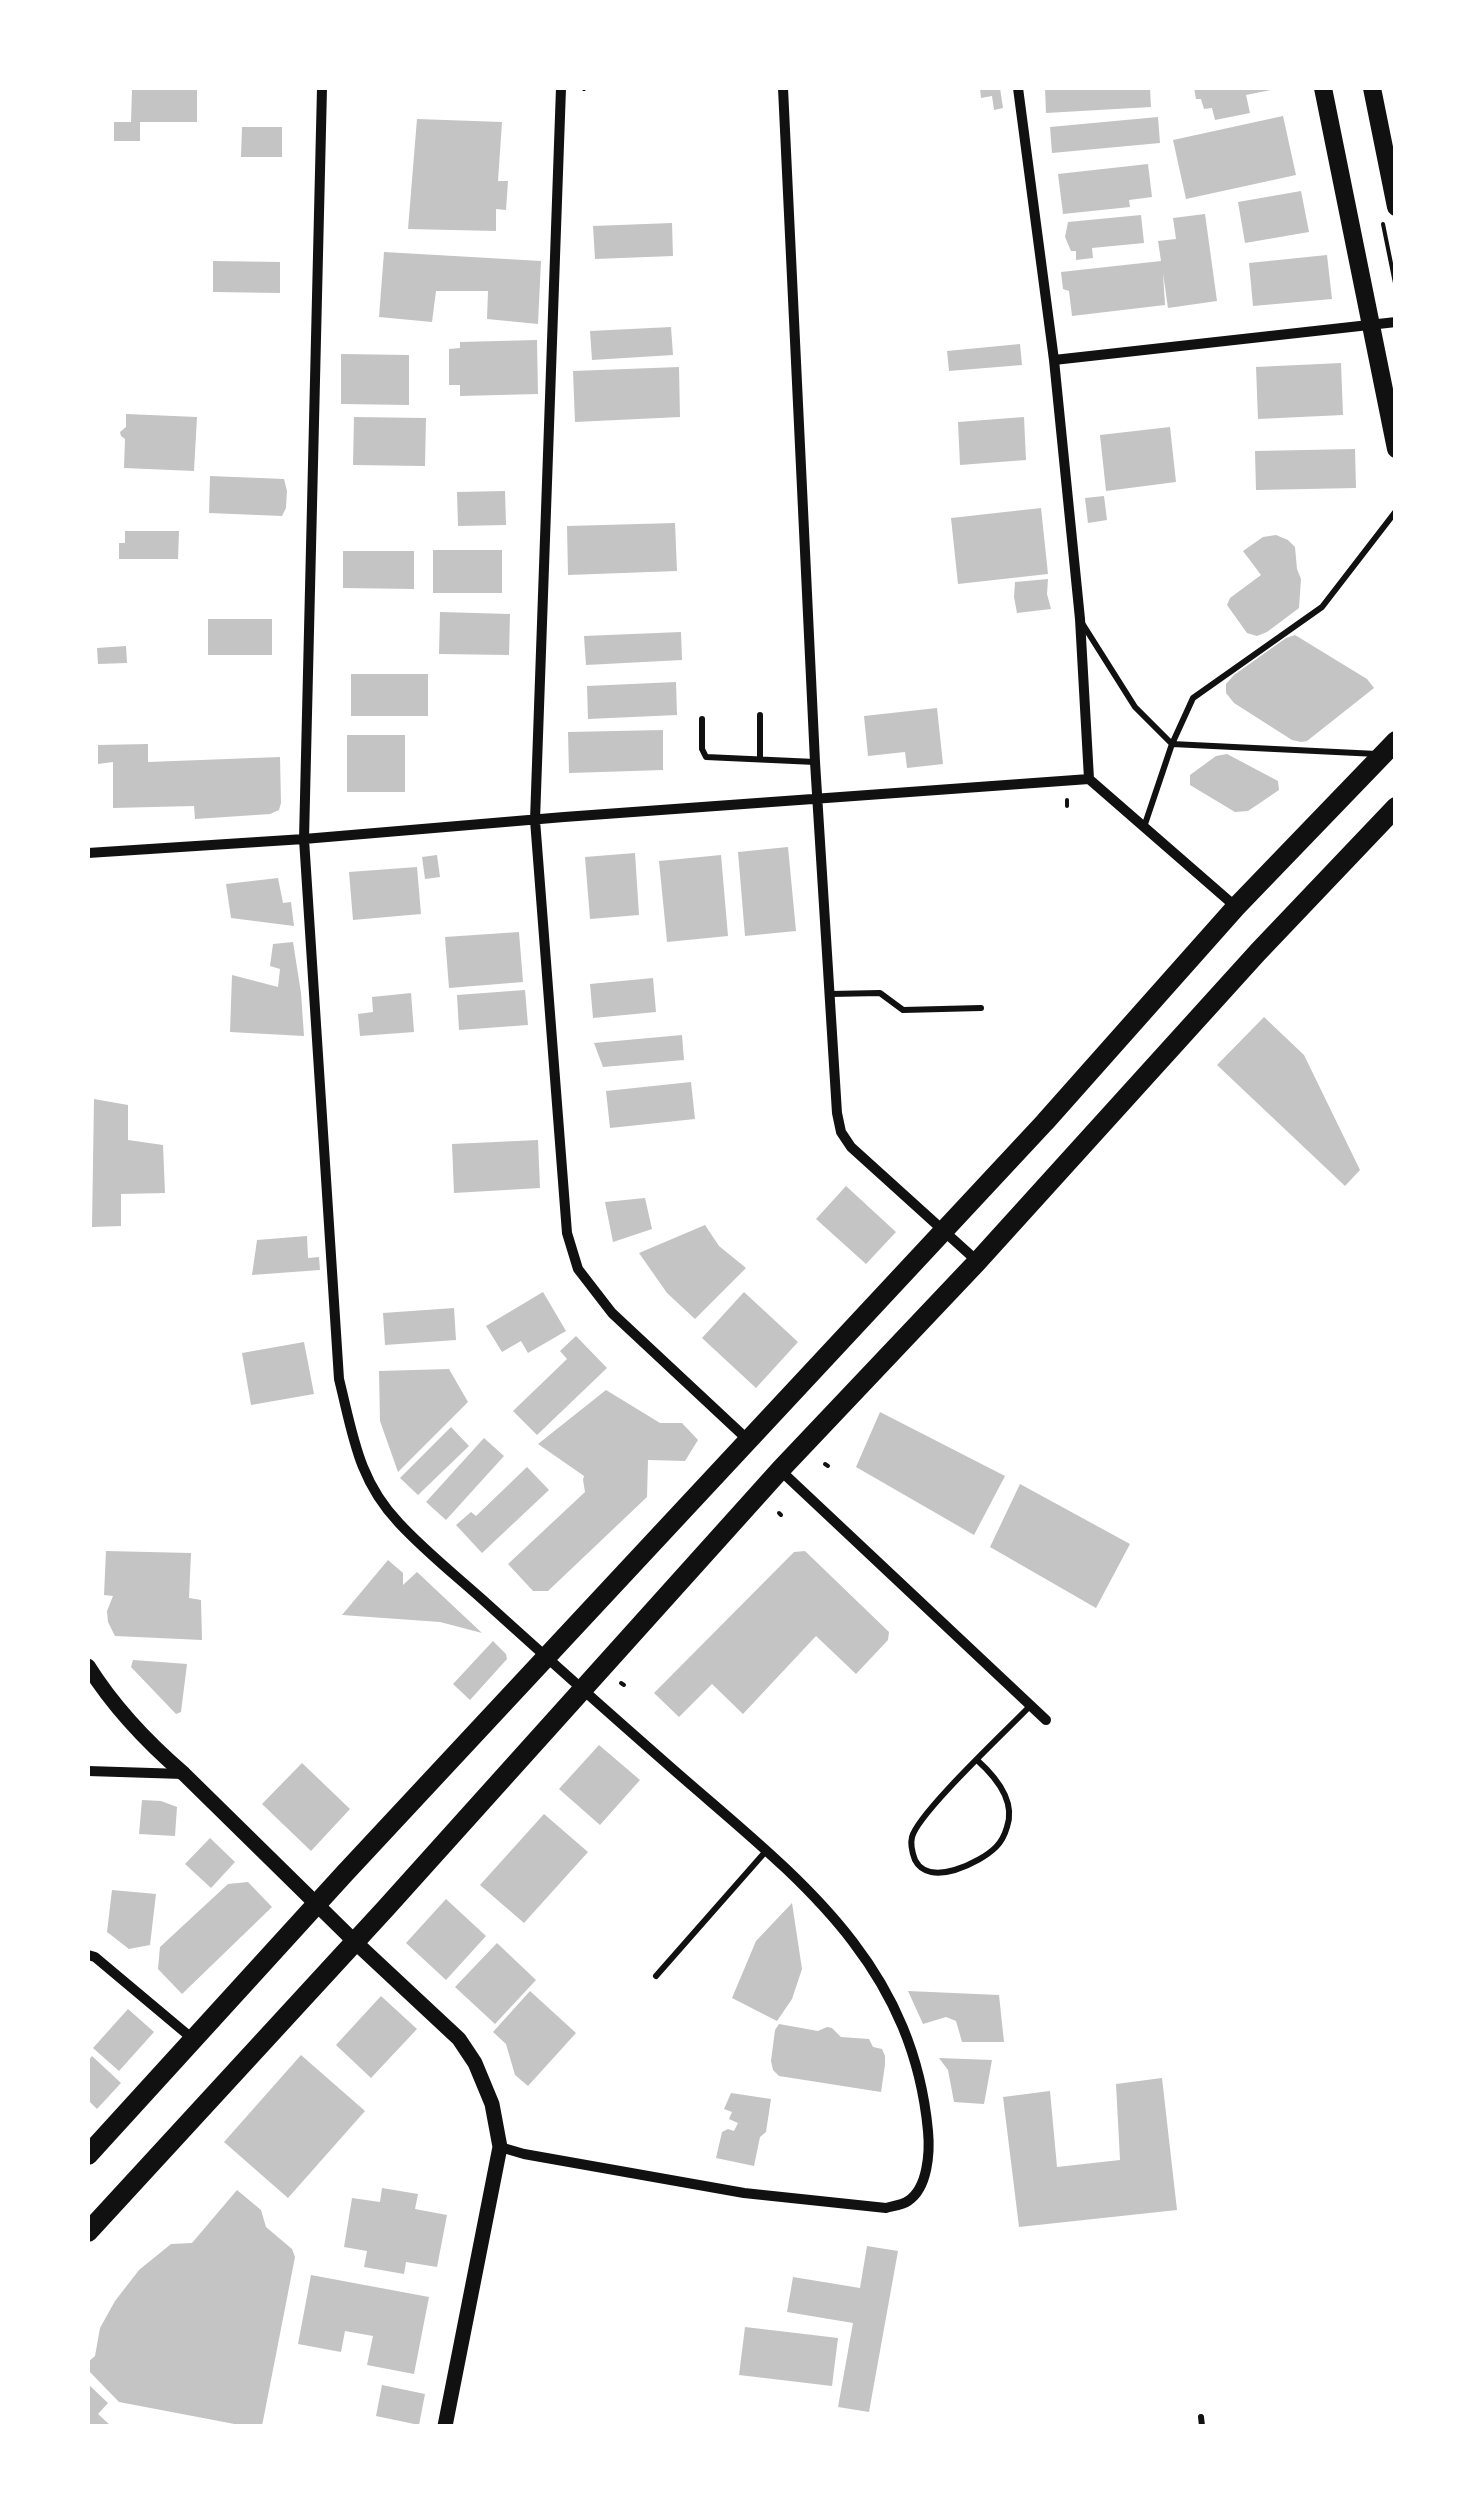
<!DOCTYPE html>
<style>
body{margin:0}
#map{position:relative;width:1483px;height:2514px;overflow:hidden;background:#fff;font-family:"Crimson Pro",serif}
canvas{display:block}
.frame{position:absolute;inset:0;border:90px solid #fff;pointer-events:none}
</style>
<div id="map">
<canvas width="1483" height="2514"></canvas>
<div class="frame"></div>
</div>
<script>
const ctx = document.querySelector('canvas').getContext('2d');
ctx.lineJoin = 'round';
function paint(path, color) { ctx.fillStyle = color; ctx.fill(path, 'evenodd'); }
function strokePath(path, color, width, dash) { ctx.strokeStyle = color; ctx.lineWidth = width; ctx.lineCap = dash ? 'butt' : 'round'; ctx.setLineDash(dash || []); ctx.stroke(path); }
paint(new Path2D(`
 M 980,88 L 1000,88 L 1003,108 L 994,110 L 992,96 L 981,98 Z
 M 1045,88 L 1150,88 L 1151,107 L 1046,113 Z
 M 1194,88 L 1276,88 L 1276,89 L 1246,95 L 1250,113 L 1215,120 L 1212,108 L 1204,109 L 1201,99 L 1196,99 Z
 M 132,90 L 197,90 L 197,122 L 140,122 L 140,141 L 114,141 L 114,122 L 131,122 Z
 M 1283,116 L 1296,175 L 1186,199 L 1173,140 Z
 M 1158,117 L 1160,143 L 1052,153 L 1050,127 Z
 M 417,119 L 502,122 L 498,181 L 508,181 L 506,210 L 496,209 L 496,231 L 408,229 Z
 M 242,127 L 282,127 L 282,157 L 241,157 Z
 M 1148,164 L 1152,197 L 1129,200 L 1130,207 L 1063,214 L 1058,174 Z
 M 1301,191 L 1309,232 L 1245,243 L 1238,202 Z
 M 1205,214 L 1217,301 L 1168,308 L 1163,273 L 1165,305 L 1072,316 L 1069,291 L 1063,289 L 1061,272 L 1161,261 L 1158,241 L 1176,239 L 1173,218 Z
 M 1141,215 L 1144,243 L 1092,248 L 1093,258 L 1076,260 L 1076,251 L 1071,251 L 1065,237 L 1068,222 Z
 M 672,223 L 673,256 L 595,259 L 593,226 Z
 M 384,252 L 541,261 L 538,324 L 487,319 L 488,291 L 436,291 L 432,322 L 379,317 Z
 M 1327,255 L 1332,299 L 1253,306 L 1249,263 Z
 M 213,261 L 280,262 L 280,293 L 213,292 Z
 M 671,327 L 673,355 L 592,360 L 590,331 Z
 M 537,340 L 538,394 L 460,396 L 460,385 L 449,385 L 449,349 L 460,348 L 460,342 Z
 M 1020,344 L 1022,365 L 949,371 L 947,351 Z
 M 341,354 L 409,355 L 409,405 L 341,404 Z
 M 1341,363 L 1343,415 L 1258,419 L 1256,367 Z
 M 679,367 L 680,417 L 575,422 L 573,371 Z
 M 126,414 L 197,417 L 194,471 L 124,468 L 125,439 L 121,436 L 120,432 L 126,427 Z
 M 354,417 L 426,418 L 425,466 L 353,465 Z
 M 1024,417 L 1026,460 L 960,465 L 958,422 Z
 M 1170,427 L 1176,482 L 1106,491 L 1100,435 Z
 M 1355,449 L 1356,488 L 1256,490 L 1255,451 Z
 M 210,476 L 284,479 L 287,491 L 286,508 L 282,516 L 209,513 Z
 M 505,491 L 506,525 L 458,526 L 457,492 Z
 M 1104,496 L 1107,520 L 1088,523 L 1085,498 Z
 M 1041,508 L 1048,574 L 958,584 L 951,518 Z
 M 675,523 L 677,571 L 568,575 L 567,526 Z
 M 125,531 L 179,531 L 178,559 L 119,559 L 119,543 L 125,543 Z
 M 1276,535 L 1288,540 L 1295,547 L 1297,569 L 1301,579 L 1299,608 L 1267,632 L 1257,636 L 1247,633 L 1227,605 L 1230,598 L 1261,575 L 1243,551 L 1263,537 Z
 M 433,550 L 502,550 L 502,593 L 433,593 Z
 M 343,551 L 414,551 L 414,589 L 343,588 Z
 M 1048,579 L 1047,594 L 1051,609 L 1017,613 L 1014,597 L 1015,582 Z
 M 440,612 L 510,614 L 509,655 L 439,654 Z
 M 208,619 L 272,619 L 272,655 L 208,655 Z
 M 681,632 L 682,660 L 586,665 L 584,636 Z
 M 1295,635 L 1367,679 L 1374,688 L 1307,741 L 1301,742 L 1292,740 L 1234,703 L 1226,693 L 1226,684 L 1234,675 L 1286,638 Z
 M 126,646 L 127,663 L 98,664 L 97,648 Z
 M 351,674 L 428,674 L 428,716 L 351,716 Z
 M 676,682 L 677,715 L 588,719 L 587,686 Z
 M 937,708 L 943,764 L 907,768 L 905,752 L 868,756 L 864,716 Z
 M 663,730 L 663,770 L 569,773 L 568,732 Z
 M 347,735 L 405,735 L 405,792 L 347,792 Z
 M 148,744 L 148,762 L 280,757 L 281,803 L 279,810 L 270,814 L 195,819 L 194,806 L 113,808 L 113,762 L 98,764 L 98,745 Z
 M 1227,754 L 1278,781 L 1279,790 L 1248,811 L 1235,812 L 1190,785 L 1190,775 L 1216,756 Z
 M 788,847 L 796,931 L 745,936 L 738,852 Z
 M 635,853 L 639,915 L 590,919 L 585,857 Z
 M 437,855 L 440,877 L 425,879 L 422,857 Z
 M 721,855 L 728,936 L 667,942 L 659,861 Z
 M 417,867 L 421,914 L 353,920 L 349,872 Z
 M 278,878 L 283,903 L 291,902 L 294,926 L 231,918 L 226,884 Z
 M 519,932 L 523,982 L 449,988 L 445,937 Z
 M 293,942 L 301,993 L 304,1036 L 230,1032 L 232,975 L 278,987 L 280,969 L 270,966 L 273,944 Z
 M 653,978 L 656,1012 L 593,1018 L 590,984 Z
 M 525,990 L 528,1025 L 459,1030 L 457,995 Z
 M 411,993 L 414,1032 L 360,1036 L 358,1014 L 373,1012 L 372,997 Z
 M 1264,1017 L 1304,1055 L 1360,1170 L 1345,1186 L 1217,1065 Z
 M 682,1035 L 684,1060 L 603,1067 L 594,1043 Z
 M 691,1082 L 695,1119 L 610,1128 L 606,1091 Z
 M 94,1099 L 128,1105 L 128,1140 L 163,1145 L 165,1193 L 121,1194 L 121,1226 L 92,1227 Z
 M 538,1140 L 540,1188 L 454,1193 L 452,1144 Z
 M 846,1186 L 896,1232 L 866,1264 L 816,1219 Z
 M 645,1198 L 652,1229 L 613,1242 L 605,1202 Z
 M 705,1225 L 719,1246 L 746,1268 L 695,1319 L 667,1293 L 639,1253 Z
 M 307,1236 L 308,1258 L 319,1257 L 320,1270 L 252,1275 L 257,1240 Z
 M 543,1292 L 566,1331 L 528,1353 L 521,1341 L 502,1352 L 486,1326 Z
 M 744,1292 L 798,1342 L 756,1388 L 702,1338 Z
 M 454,1308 L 456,1340 L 385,1345 L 383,1313 Z
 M 576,1336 L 607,1368 L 537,1435 L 513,1411 L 567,1359 L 560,1351 Z
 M 304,1342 L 314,1394 L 251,1405 L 242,1353 Z
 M 449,1369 L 468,1402 L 398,1472 L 380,1421 L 379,1371 Z
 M 606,1390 L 660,1423 L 682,1423 L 698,1440 L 685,1461 L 648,1460 L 647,1497 L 548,1591 L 533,1591 L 508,1564 L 585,1492 L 583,1480 L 584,1476 L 538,1444 Z
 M 880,1412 L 1005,1476 L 974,1535 L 856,1467 Z
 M 451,1427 L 469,1446 L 418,1495 L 400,1478 Z
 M 484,1438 L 504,1456 L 446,1520 L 426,1502 Z
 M 527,1467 L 549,1490 L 482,1553 L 456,1525 L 471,1512 L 476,1516 Z
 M 1020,1484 L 1130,1544 L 1096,1608 L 990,1547 Z
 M 106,1551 L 191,1553 L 189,1598 L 201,1600 L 202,1640 L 115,1636 L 108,1622 L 107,1611 L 113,1596 L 104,1595 Z
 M 805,1551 L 889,1632 L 888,1640 L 856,1674 L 816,1636 L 743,1714 L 712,1684 L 679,1717 L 654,1693 L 794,1552 Z
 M 388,1560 L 403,1573 L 403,1585 L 417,1572 L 482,1633 L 440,1622 L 342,1615 Z
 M 493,1641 L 506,1654 L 507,1659 L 470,1700 L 453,1684 Z
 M 133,1660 L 187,1664 L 181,1712 L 176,1714 L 131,1667 Z
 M 599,1745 L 640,1780 L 600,1825 L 559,1789 Z
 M 302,1763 L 350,1809 L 311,1851 L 262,1804 Z
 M 142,1800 L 161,1801 L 177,1807 L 175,1836 L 139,1834 Z
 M 544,1814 L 588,1852 L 524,1923 L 480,1885 Z
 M 210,1838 L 235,1862 L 211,1888 L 185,1864 Z
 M 248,1882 L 272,1907 L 182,1994 L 158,1969 L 160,1947 L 228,1884 Z
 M 112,1890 L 156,1894 L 150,1945 L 129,1949 L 107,1932 Z
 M 446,1899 L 486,1936 L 446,1980 L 406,1943 Z
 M 792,1903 L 802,1969 L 792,1999 L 777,2021 L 732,1998 L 756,1941 Z
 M 497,1943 L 536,1980 L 495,2024 L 455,1987 Z
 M 530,1991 L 576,2033 L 528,2086 L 515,2075 L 506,2044 L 493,2032 Z
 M 908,1991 L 999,1995 L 1004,2042 L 962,2042 L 956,2021 L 946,2017 L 923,2024 Z
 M 381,1996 L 417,2029 L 371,2078 L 336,2045 Z
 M 128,2009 L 154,2032 L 119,2071 L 93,2048 Z
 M 779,2024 L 818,2031 L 827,2027 L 832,2028 L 841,2037 L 869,2039 L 873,2047 L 882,2049 L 885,2056 L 885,2065 L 881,2092 L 779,2076 L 773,2070 L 771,2061 L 775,2030 Z
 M 301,2055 L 365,2111 L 288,2198 L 224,2142 Z
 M 92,2056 L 121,2083 L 97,2109 L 88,2100 L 88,2061 Z
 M 939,2058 L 992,2060 L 984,2104 L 954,2102 L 948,2070 Z
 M 1162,2078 L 1177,2210 L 1019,2227 L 1003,2097 L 1050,2091 L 1057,2167 L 1120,2160 L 1116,2084 Z
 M 731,2093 L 771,2099 L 766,2132 L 760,2137 L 754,2166 L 716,2158 L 722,2132 L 728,2129 L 734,2131 L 738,2123 L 729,2119 L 732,2112 L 724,2109 Z
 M 382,2188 L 418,2194 L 415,2209 L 447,2215 L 437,2267 L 406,2262 L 404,2274 L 364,2267 L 367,2251 L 344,2247 L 352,2198 L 380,2202 Z
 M 237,2190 L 261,2210 L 266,2227 L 292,2249 L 295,2257 L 262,2426 L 245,2426 L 119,2402 L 88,2370 L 88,2362 L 95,2356 L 100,2328 L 115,2301 L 139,2270 L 171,2244 L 192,2243 Z
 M 867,2246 L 898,2251 L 869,2412 L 838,2407 L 853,2323 L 787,2312 L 793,2277 L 860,2288 Z
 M 311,2275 L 429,2297 L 414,2374 L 367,2365 L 373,2336 L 345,2331 L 341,2352 L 298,2344 Z
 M 745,2327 L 838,2338 L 832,2386 L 739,2375 Z
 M 88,2384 L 108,2403 L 98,2414 L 111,2426 L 88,2426 Z
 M 382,2385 L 425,2394 L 419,2425 L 376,2416 Z`), '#c4c4c4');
strokePath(new Path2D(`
 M 583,88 L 584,89
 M 1383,224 L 1396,288
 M 1067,806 L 1067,800
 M 825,1464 L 828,1466
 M 779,1513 L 781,1515
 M 621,1683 L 624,1685`), '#111', 4);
strokePath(new Path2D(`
 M 1082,623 L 1135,707 L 1172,744 L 1377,754
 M 760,715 L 760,758
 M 702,719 L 702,749 L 706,757 L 815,762
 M 1144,827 L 1172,744 L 1193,698 L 1322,607 L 1396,511
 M 830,994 L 880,993 L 903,1010 L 981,1008
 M 977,1760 C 996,1777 1016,1801 1007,1827 C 1005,1834 1001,1842 996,1847 C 980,1863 929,1888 915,1860 C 912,1852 910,1845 912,1837 C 918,1813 1008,1729 1031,1705
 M 656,1976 L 766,1851
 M 1201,2417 L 1202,2426`), '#111', 6);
strokePath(new Path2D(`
 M 322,88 L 304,839 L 339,1379 C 353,1435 358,1480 399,1523 C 425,1551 455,1575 483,1600 C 547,1658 610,1714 675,1771 C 794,1875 912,1960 928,2131 C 930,2152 928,2188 908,2201 C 902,2205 893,2206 886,2208 L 744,2193 L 524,2154 L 500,2147
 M 561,88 L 535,820 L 567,1233 L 578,1269 L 612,1313 L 748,1440
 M 783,88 L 815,762 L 837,1113 L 841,1132 L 851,1147 L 977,1261
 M 1018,88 L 1054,360 L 1080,619 L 1089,779 L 1236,907
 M 1054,360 L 1396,322
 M 88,853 L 304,839 L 564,817 L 1089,779
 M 780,1470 L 1046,1720
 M 88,1771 L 183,1774
 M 88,1955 L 95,1957 L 194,2040`), '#111', 10);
strokePath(new Path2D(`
 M 88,1666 C 113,1706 148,1743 184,1774 L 354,1941 L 459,2039 L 475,2063 L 492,2104 L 500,2147 L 445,2426`), '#111', 15);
strokePath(new Path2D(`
 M 1323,88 L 1396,449
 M 1372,88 L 1396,207`), '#111', 18);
strokePath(new Path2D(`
 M 88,2155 L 345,1873 L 1045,1122 L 1236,907 L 1396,741
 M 88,2232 L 386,1908 L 780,1470 L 978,1261 L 1258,952 L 1396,807`), '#111', 20);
</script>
